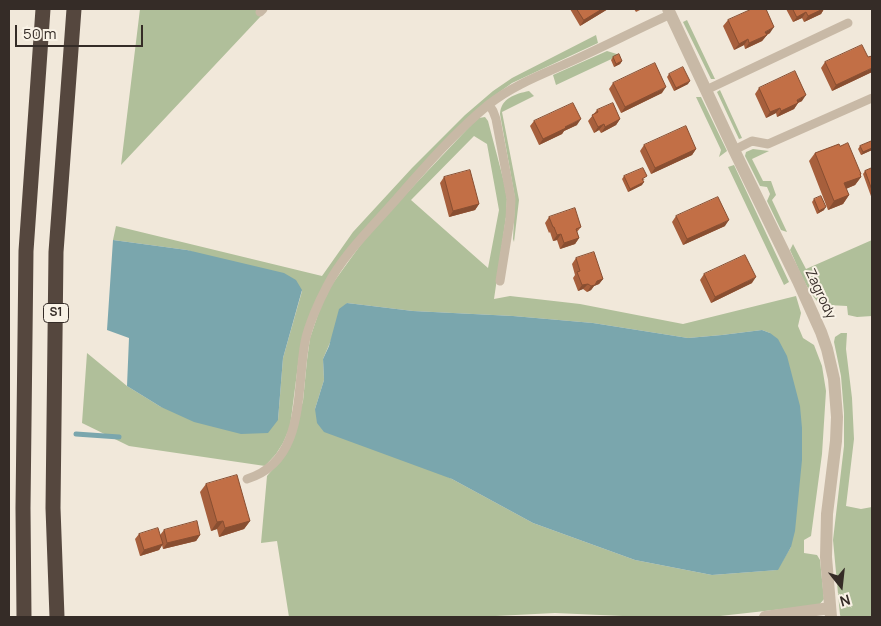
<!DOCTYPE html>
<style>
body{margin:0}
#map{position:relative;width:881px;height:626px;overflow:hidden;background:#f1e8da;font-family:Manrope,sans-serif}
canvas{display:block}
.frame{position:absolute;inset:0;border:10px solid #352c27;pointer-events:none}
.north{position:absolute;left:816px;top:561px;width:50px;height:50px;-webkit-text-stroke:4px #f9f2e6;paint-order:stroke;rotate:164deg;font-size:14px;font-weight:700;line-height:20px;text-align:center;color:#352c27}
.north::after{content:'';display:block;margin:auto;width:18px;height:22px;background:#352c27;clip-path:polygon(50% 0,100% 100%,50% 72%,0 100%)}
.scale{position:absolute;left:15px;top:25px;width:128px;height:22px;box-sizing:border-box;border:2px solid #352c27;border-top:0;padding-left:6px;font-size:15px;line-height:18px;white-space:nowrap;color:#352c27;-webkit-text-stroke:4px #f9f2e6;paint-order:stroke}
</style>
<div id="map">
<canvas width="881" height="626"></canvas>
<div class="frame"></div>
<div class="north">N</div>
<div class="scale">50 m</div>
</div>
<script>
const ctx = document.querySelector('canvas').getContext('2d');
ctx.lineJoin = 'round';
function paint(path, color) { ctx.fillStyle = color; ctx.fill(path, 'evenodd'); }
function strokePath(path, color, width, dash) { ctx.strokeStyle = color; ctx.lineWidth = width; ctx.lineCap = dash ? 'butt' : 'round'; ctx.setLineDash(dash || []); ctx.stroke(path); }
function drawText(font, color, halo, rows, align = 'center') {
  ctx.font = font + ' Manrope,sans-serif'; ctx.lineWidth = 4; ctx.setLineDash([]); ctx.textBaseline = 'middle'; ctx.strokeStyle = halo; ctx.fillStyle = color; for (const [text, x, y, turn = 0] of rows) {
    ctx.save(); ctx.translate(x, y); ctx.rotate((+turn || 0) * Math.PI / 180); ctx.textAlign = isNaN(turn) ? turn : align; if (halo) ctx.strokeText(text, 0, 0); ctx.fillText(text, 0, 0); ctx.restore();
  }
}
paint(new Path2D(`
 M 140,9 L 258,9 L 261,16 L 121,165 Z
 M 687,20 L 715,79 L 711,79 L 683,22 Z
 M 596,35 L 598,43 L 512,83 L 494,96 L 337,263 L 299,357 L 290,427 L 283,443 L 276,454 L 265,466 L 129,446 L 82,423 L 87,353 L 127,386 L 161,407 L 278,420 L 283,358 L 302,291 L 187,250 L 113,240 L 116,226 L 322,276 L 353,232 L 412,168 L 465,115 L 493,91 L 512,78 Z
 M 607,51 L 620,55 L 556,85 L 553,75 Z
 M 720,90 L 742,138 L 739,139 L 717,92 Z
 M 529,91 L 534,96 L 502,112 L 519,200 L 514,242 L 513,239 L 515,198 L 500,114 C 501,98 515,94 529,91 Z
 M 696,97 L 701,97 L 727,151 L 719,157 L 721,150 Z
 M 485,117 L 488,121 L 504,182 L 507,199 L 506,217 L 494,299 L 510,296 L 580,304 L 683,324 L 796,296 L 801,313 L 798,326 L 803,338 L 814,345 L 822,366 L 826,391 L 822,454 L 811,536 L 804,540 L 804,553 L 817,555 L 820,560 L 824,599 L 819,605 L 711,617 L 645,617 L 555,613 L 476,617 L 289,617 L 277,541 L 261,543 L 267,476 L 280,461 L 291,442 L 303,401 L 307,360 L 310,338 L 324,297 L 333,283 L 367,236 L 405,195 L 473,123 L 479,118 ZM 474,136 L 487,144 L 499,210 L 488,268 L 411,200 ZM 347,303 L 413,311 L 513,316 L 593,323 L 688,338 L 722,335 L 762,330 L 770,333 L 791,547 L 777,570 L 712,575 L 635,560 L 533,523 L 452,479 L 315,409 L 324,380 L 323,359 Z
 M 753,149 L 769,151 L 752,159 L 763,181 L 771,181 L 776,195 L 772,200 L 787,232 L 781,230 L 767,201 L 770,194 L 767,187 L 760,186 L 745,156 L 746,152 Z
 M 734,165 L 789,282 L 784,285 L 728,167 Z
 M 872,240 L 872,316 L 857,317 L 848,315 L 847,306 L 828,305 L 828,311 C 808,297 800,271 790,250 L 793,244 L 806,269 Z
 M 841,333 L 847,333 L 846,349 L 852,398 L 854,439 L 846,506 L 861,509 L 872,507 L 872,617 L 841,617 L 840,615 L 833,540 L 844,446 L 844,413 L 841,376 L 834,342 L 835,337 Z`), '#b0bf9a');
paint(new Path2D(`
 M 113,240 L 187,250 L 284,273 L 296,280 L 302,290 L 283,358 L 278,420 L 268,433 L 241,434 L 194,422 L 161,407 L 127,386 L 129,338 L 107,330 Z
 M 347,303 L 413,311 L 513,316 L 593,323 L 688,338 L 722,335 L 762,330 L 770,333 L 778,339 L 787,356 L 800,406 L 802,428 L 802,460 L 795,531 L 791,547 L 778,570 L 712,575 L 635,560 L 533,523 L 452,479 L 324,432 L 317,423 L 315,409 L 324,380 L 323,359 L 329,346 L 339,309 Z`), '#7aa6ad');
strokePath(new Path2D(`
 M 76,434 L 119,437`), '#7aa6ad', 5);
strokePath(new Path2D(`
 M 260,12 L 263,9
 M 706,90 L 848,23
 M 489,105 L 493,111 L 496,119 L 511,199 L 510,219 L 500,281
 M 734,150 L 752,141 L 768,144 L 872,98
 M 247,479 C 306,461 296,390 305,342 C 308,326 319,301 327,286 C 343,255 370,229 393,203 C 423,169 453,134 488,105 C 513,85 543,74 572,61 C 605,46 638,29 671,14`), '#c8b9a6', 9);
strokePath(new Path2D(`
 M 668,9 L 734,150 L 798,281 L 821,332 L 827,349 L 834,379 L 837,417 L 836,441 L 827,514 L 826,557 L 831,617
 M 765,617 L 830,608`), '#c8b9a6', 12);
strokePath(new Path2D(`
 M 24,617 L 23,508 L 26,251 L 43,9
 M 57,617 L 53,508 L 56,252 L 74,9`), '#55473e', 15);
paint(new Path2D(`
 M 570,9 L 608,9 L 580,26 Z
 M 634,9 L 642,9 L 636,12 Z
 M 786,9 L 824,9 L 821,14 L 804,22 L 802,18 L 793,22 Z
 M 728,20 L 770,33 L 767,35 L 762,41 L 745,49 L 744,45 L 734,50 L 723,26 Z
 M 613,57 L 622,61 L 620,64 L 614,67 L 611,60 Z
 M 825,62 L 872,72 L 832,91 L 821,68 Z
 M 669,74 L 688,84 L 674,91 L 667,77 Z
 M 613,83 L 662,93 L 621,113 L 609,89 Z
 M 759,88 L 802,101 L 798,103 L 794,109 L 777,117 L 776,113 L 766,118 L 755,94 Z
 M 597,110 L 620,119 L 616,125 L 601,133 L 599,130 L 594,133 L 588,121 Z
 M 534,121 L 577,125 L 564,131 L 562,134 L 539,145 L 530,126 Z
 M 872,141 L 872,150 L 861,155 L 858,149 L 860,146 Z
 M 644,145 L 696,149 L 692,155 L 651,174 L 640,151 Z
 M 840,146 L 861,174 L 860,175 L 861,177 L 855,185 L 846,189 L 849,195 L 843,204 L 828,210 L 809,161 L 815,153 Z
 M 872,168 L 872,199 L 863,174 L 865,171 Z
 M 624,176 L 645,179 L 643,180 L 642,185 L 628,192 L 622,179 Z
 M 444,177 L 479,204 L 475,210 L 449,217 L 440,183 Z
 M 814,199 L 824,210 L 817,214 L 812,202 Z
 M 676,216 L 725,226 L 683,245 L 672,222 Z
 M 549,217 L 581,227 L 577,232 L 579,238 L 575,244 L 560,249 L 557,240 L 553,241 L 550,232 L 549,233 L 545,223 Z
 M 576,258 L 603,279 L 599,284 L 594,286 L 591,290 L 587,292 L 583,289 L 578,291 L 573,278 L 575,275 L 572,264 Z
 M 704,274 L 752,283 L 711,303 L 700,280 Z
 M 206,484 L 250,521 L 244,529 L 219,537 L 217,529 L 211,531 L 200,492 Z
 M 164,530 L 200,535 L 196,541 L 163,549 L 162,545 L 159,550 L 140,556 L 135,539 L 139,534 L 160,535 Z`), '#a75f3c');
paint(new Path2D(`
 M 602,9 L 608,9 L 580,26 L 584,20 Z
 M 823,9 L 824,9 L 821,14 L 804,22 L 808,16 Z
 M 806,12 L 802,18 L 793,22 L 797,17 Z
 M 774,27 L 770,33 L 761,37 L 765,32 Z
 M 767,35 L 762,41 L 745,49 L 749,43 Z
 M 748,39 L 744,45 L 734,50 L 739,44 Z
 M 622,61 L 620,64 L 614,67 L 616,64 Z
 M 872,68 L 872,72 L 832,91 L 836,85 Z
 M 690,81 L 688,84 L 674,91 L 676,88 Z
 M 666,87 L 662,93 L 621,113 L 625,107 Z
 M 806,95 L 802,101 L 793,105 L 797,100 Z
 M 798,103 L 794,109 L 777,117 L 781,111 Z
 M 780,108 L 776,113 L 766,118 L 770,112 Z
 M 581,119 L 577,125 L 564,131 L 562,134 L 539,145 L 543,139 L 565,127 Z
 M 620,119 L 616,125 L 601,133 L 605,127 Z
 M 604,124 L 599,130 L 594,133 L 598,127 Z
 M 872,148 L 872,150 L 861,155 L 863,152 Z
 M 696,149 L 692,155 L 651,174 L 655,168 Z
 M 861,174 L 858,178 L 861,177 L 855,185 L 838,192 L 844,183 Z
 M 644,182 L 642,185 L 628,192 L 630,189 Z
 M 849,195 L 843,204 L 828,210 L 834,201 Z
 M 479,204 L 475,210 L 449,217 L 453,211 Z
 M 826,207 L 824,210 L 817,214 L 819,211 Z
 M 729,220 L 725,226 L 683,245 L 687,239 Z
 M 561,234 L 557,240 L 553,241 L 557,235 Z
 M 579,238 L 575,244 L 560,249 L 564,243 Z
 M 756,277 L 752,283 L 711,303 L 715,297 Z
 M 603,279 L 599,284 L 594,286 L 591,290 L 587,292 L 591,286 L 597,281 Z
 M 588,284 L 583,289 L 578,291 L 582,285 Z
 M 223,521 L 217,529 L 211,531 L 217,522 Z
 M 250,521 L 244,529 L 219,537 L 225,528 Z
 M 200,535 L 196,541 L 163,549 L 167,543 Z
 M 163,544 L 159,550 L 140,556 L 144,550 Z`), '#884e31');
const building = new Path2D(`
 M 577,9 L 602,9 L 584,20 Z
 M 752,9 L 766,9 L 774,27 L 765,32 L 767,35 L 749,43 L 748,39 L 739,44 L 728,20 Z
 M 793,9 L 823,9 L 808,16 L 806,12 L 797,17 Z
 M 862,45 L 868,57 L 872,56 L 872,68 L 836,85 L 825,62 Z
 M 619,54 L 622,61 L 616,64 L 613,57 Z
 M 655,63 L 666,87 L 625,107 L 613,83 Z
 M 683,67 L 690,81 L 676,88 L 669,74 Z
 M 795,71 L 806,95 L 797,100 L 798,103 L 781,111 L 780,108 L 770,112 L 759,88 Z
 M 573,103 L 581,119 L 565,127 L 566,128 L 543,139 L 534,121 Z
 M 613,103 L 620,119 L 605,127 L 604,124 L 598,127 L 592,115 L 598,112 L 597,110 Z
 M 686,126 L 696,149 L 655,168 L 644,145 Z
 M 872,141 L 872,148 L 863,152 L 860,146 Z
 M 848,143 L 861,174 L 860,174 L 861,177 L 844,183 L 849,195 L 834,201 L 815,153 L 839,144 L 840,146 Z
 M 643,168 L 647,176 L 642,179 L 644,182 L 630,189 L 624,176 Z
 M 872,168 L 872,190 L 865,171 Z
 M 470,170 L 479,204 L 453,211 L 444,177 Z
 M 821,196 L 826,207 L 819,211 L 814,199 Z
 M 718,197 L 729,220 L 687,239 L 676,216 Z
 M 575,208 L 581,227 L 576,229 L 579,238 L 564,243 L 561,234 L 557,235 L 554,227 L 553,227 L 549,217 Z
 M 594,252 L 603,279 L 597,281 L 595,285 L 591,286 L 588,284 L 582,285 L 577,272 L 580,271 L 576,258 Z
 M 745,255 L 756,277 L 715,297 L 704,274 Z
 M 237,475 L 250,521 L 225,528 L 223,521 L 217,522 L 206,484 Z
 M 197,521 L 200,535 L 167,543 L 164,530 Z
 M 158,528 L 163,544 L 144,550 L 139,534 Z`);
paint(building, '#c26f46');
strokePath(building, '#884e31', 1);
for (const [x, y, w] of [
 [56,313,25]
]) { const box = new Path2D(); box.roundRect(x - w / 2, y - 9.5, w, 19, 4); ctx.fillStyle = '#f9f2e6'; ctx.fill(box); strokePath(box, '#352c27', 1); }
drawText('bold 12px', '#352c27', null, [
 ["S1",56,313]
]);
drawText('14px', '#352c27', '#f9f2e6', [
 ["Zagrody",820,294,65]
]);
</script>
